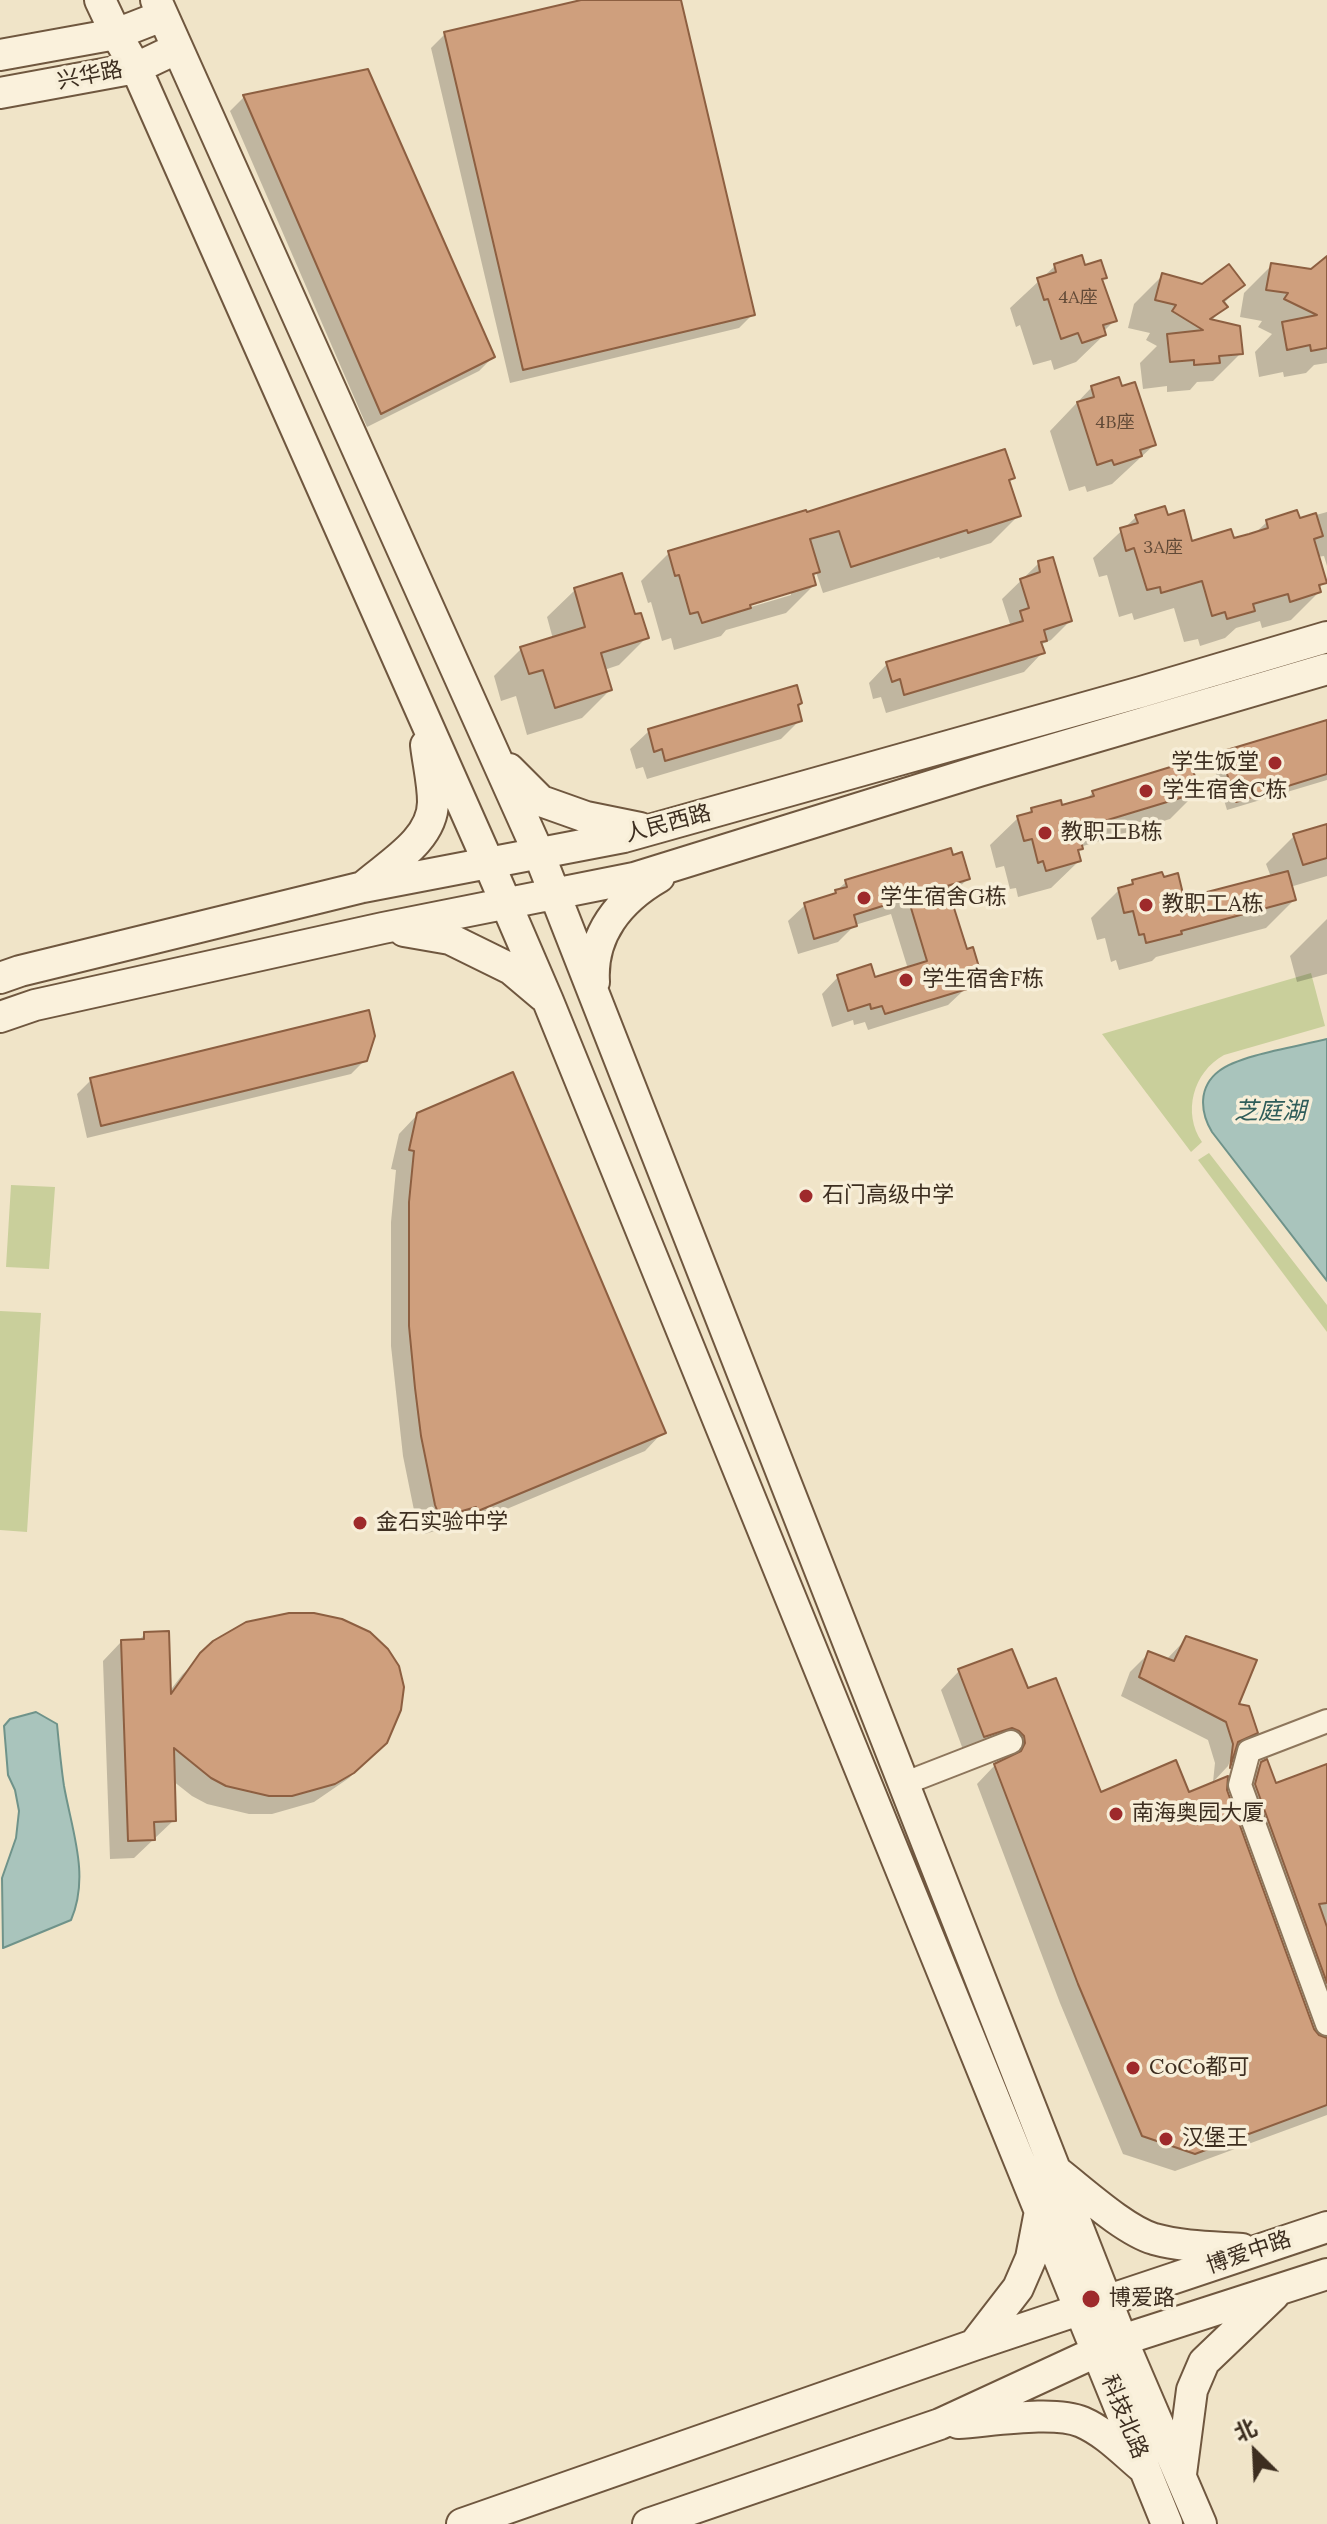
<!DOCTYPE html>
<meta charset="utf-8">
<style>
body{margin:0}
#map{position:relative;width:1327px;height:2524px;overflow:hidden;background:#f0e4c8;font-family:Lora,"Noto Sans SC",serif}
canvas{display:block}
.north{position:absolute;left:1215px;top:2412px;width:80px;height:80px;-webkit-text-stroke:6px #f7eed8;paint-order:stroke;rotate:336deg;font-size:22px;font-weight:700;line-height:32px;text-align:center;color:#3d2e20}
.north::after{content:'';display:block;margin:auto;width:28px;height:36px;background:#3d2e20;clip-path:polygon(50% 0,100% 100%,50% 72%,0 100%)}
</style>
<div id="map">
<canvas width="1327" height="2524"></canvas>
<div class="north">北</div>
</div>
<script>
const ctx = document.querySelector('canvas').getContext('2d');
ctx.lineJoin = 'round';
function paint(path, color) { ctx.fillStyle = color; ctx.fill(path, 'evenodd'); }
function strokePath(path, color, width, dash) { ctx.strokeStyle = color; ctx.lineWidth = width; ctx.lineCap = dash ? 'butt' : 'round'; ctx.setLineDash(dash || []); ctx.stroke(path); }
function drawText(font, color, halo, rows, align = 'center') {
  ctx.font = font + ' Lora,"Noto Sans SC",serif'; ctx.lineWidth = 7; ctx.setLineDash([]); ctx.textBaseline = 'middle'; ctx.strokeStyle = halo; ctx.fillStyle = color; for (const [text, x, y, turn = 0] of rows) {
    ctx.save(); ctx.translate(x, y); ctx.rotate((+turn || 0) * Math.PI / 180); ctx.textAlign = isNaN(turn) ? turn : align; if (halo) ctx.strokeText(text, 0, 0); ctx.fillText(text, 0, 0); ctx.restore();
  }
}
paint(new Path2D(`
 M 1311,973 L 1325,1026 L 1224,1055 C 1193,1072 1182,1113 1202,1142 L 1191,1152 L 1102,1034 Z
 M 1209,1153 L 1327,1305 L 1327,1332 L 1198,1160 Z
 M 11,1185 L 55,1187 L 49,1269 L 6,1267 Z
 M 0,1311 L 41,1313 L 27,1532 L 0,1530 Z`), '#c9cf9b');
const water = new Path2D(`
 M 1327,1039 L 1327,1281 L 1212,1132 C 1200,1112 1198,1087 1219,1071 C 1239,1055 1300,1046 1327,1039 Z
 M 36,1712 L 57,1724 C 59,1745 61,1766 64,1786 C 72,1831 90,1876 71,1920 L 3,1948 L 2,1878 L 16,1838 L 19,1811 L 15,1790 L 8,1775 L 4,1726 L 10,1719 Z`);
paint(water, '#a9c4bc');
strokePath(water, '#6f938a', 2);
paint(new Path2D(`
 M 589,0 L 679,0 L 753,314 L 739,328 L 510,383 L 431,48 L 445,34 Z
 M 244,97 L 493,357 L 479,371 L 367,427 L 230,111 Z
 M 1327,259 L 1327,363 L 1314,365 L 1306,373 L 1284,377 L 1283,372 L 1259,377 L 1255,352 L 1272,334 L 1258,327 L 1262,321 L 1240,317 L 1244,293 L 1272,265 L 1312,271 Z
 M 1055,266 L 1105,277 L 1101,281 L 1114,321 L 1103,332 L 1104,335 L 1076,362 L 1054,370 L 1051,360 L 1033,365 L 1020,325 L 1016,327 L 1010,308 Z
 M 1162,276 L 1202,286 L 1242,285 L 1223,304 L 1225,307 L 1211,321 L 1241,353 L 1213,381 L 1197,382 L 1190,390 L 1167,392 L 1167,386 L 1143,389 L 1140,363 L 1157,346 L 1146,340 L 1150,333 L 1128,328 L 1134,304 Z
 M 1092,387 L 1154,445 L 1112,484 L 1087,492 L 1085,486 L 1069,491 L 1050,431 Z
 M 1012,478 L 1008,482 L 1019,515 L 991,543 L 940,559 L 939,557 L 823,593 L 816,572 L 812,577 L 814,585 L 786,613 L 726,630 L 721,636 L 674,650 L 671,638 L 662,641 L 651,602 L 648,603 L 641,581 L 669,553 ZM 791,591 L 791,595 L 741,610 L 740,606 Z
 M 1327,512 L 1327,566 L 1324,556 L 1317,557 L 1325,582 L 1318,589 L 1319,592 L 1291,620 L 1262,628 L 1260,621 L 1236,628 L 1225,638 L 1200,646 L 1198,639 L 1184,642 L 1174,608 L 1134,620 L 1132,613 L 1119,617 L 1107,575 L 1099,577 L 1093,558 L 1136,517 L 1166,518 L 1191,543 L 1232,541 L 1254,534 L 1267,522 L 1298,520 Z
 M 1039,563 L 1070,621 L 1051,640 L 1040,645 L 1042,653 L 1024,672 L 886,713 L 881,697 L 873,699 L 869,683 L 887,664 L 1005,629 L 1010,624 L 1002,599 Z
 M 575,590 L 647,637 L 619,665 L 604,670 L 610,690 L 582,718 L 527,735 L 516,696 L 501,701 L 494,676 L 521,649 L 553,639 L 547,617 Z
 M 796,707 L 800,720 L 781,739 L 647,779 L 643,767 L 636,769 L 630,749 L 649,731 Z
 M 1327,722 L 1327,780 L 1227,810 L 1213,763 L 1222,754 Z
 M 1198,791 L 1170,819 L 1080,847 L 1077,852 L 1079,861 L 1051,888 L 1018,897 L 1016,888 L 1010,889 L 1004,866 L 996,868 L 990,845 L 1018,818 L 1026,815 L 1032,809 L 1061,807 L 1085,801 L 1093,792 Z
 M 1327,826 L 1327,876 L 1290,887 L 1294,900 L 1266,928 L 1156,957 L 1152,961 L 1119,970 L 1116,960 L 1111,962 L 1105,938 L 1097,940 L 1091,918 L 1119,890 L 1127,888 L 1133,882 L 1182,900 L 1271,877 L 1266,864 L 1294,836 Z
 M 968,879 L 949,896 L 966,951 L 979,976 L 948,1005 L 868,1030 L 865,1022 L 854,1025 L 853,1020 L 832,1027 L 822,994 L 838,977 L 874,980 L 908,969 L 891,914 L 855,925 L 838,942 L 798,954 L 788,921 L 805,905 L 831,896 L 846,882 Z
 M 1327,919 L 1327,974 L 1297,982 L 1290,956 Z
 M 365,1060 L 351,1074 L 87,1138 L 77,1094 L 91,1080 Z
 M 418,1114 L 663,1432 L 645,1451 L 459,1529 L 457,1524 L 425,1534 L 421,1533 L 417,1525 L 403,1456 L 391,1346 L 391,1222 L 396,1170 L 391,1169 L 399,1134 Z
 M 145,1634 L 169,1692 L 182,1675 L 215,1643 L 386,1742 L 349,1778 L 314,1802 L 272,1814 L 249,1814 L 207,1804 L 192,1796 L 173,1781 L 174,1820 L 134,1858 L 110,1859 L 103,1661 L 121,1642 L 137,1642 Z
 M 1186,1639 L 1256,1732 L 1233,1753 L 1228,1766 L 1213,1782 L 1215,1763 L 1208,1740 L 1121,1696 L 1130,1672 L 1149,1653 L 1166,1660 Z
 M 959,1671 L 1027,1690 L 1100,1795 L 1188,1795 L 1225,1790 L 1312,2030 L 1322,2039 L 1237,1804 L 1243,1782 L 1262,1763 L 1275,1785 L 1327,1766 L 1327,2115 L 1175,2171 L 1123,2154 L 1060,2003 L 977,1784 L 995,1765 L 1006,1760 L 1006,1755 L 965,1755 L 941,1690 Z`), '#0003');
const building = new Path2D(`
 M 581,0 L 681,0 L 755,315 L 523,370 L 444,32 Z
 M 368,69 L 495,357 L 381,414 L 243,95 Z
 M 1082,255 L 1085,265 L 1101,260 L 1107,278 L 1102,279 L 1117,321 L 1103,325 L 1106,335 L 1082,343 L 1078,333 L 1061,339 L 1048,299 L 1044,300 L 1037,278 L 1056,272 L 1054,264 Z
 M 1327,256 L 1327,348 L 1311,351 L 1310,345 L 1287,350 L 1282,322 L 1317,315 L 1284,299 L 1288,293 L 1266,290 L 1271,263 L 1311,269 Z
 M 1229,264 L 1245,285 L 1223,301 L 1228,307 L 1210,319 L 1240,326 L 1243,354 L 1219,356 L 1220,363 L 1194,365 L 1194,360 L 1170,362 L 1167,334 L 1203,330 L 1172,311 L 1176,305 L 1155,300 L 1162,273 L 1202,284 Z
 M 1119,377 L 1122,386 L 1135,382 L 1156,445 L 1140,450 L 1142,456 L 1114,465 L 1112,460 L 1097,465 L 1077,402 L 1094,397 L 1091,386 Z
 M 1005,449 L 1015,478 L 1009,480 L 1021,516 L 968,533 L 967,530 L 851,567 L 839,531 L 810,539 L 820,572 L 813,574 L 816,585 L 750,605 L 751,608 L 702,623 L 698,612 L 690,614 L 679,575 L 675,576 L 668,551 L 806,510 L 807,512 Z
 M 1165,506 L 1168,515 L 1184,510 L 1192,541 L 1231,529 L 1234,538 L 1249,534 L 1268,528 L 1266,520 L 1297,510 L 1300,518 L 1316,513 L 1323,536 L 1314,539 L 1327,583 L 1319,585 L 1321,592 L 1290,602 L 1288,594 L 1253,604 L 1255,611 L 1227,619 L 1225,612 L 1212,616 L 1202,581 L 1161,593 L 1160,587 L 1147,590 L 1134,548 L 1126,551 L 1120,528 L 1138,523 L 1135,515 Z
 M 1053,557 L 1072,621 L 1044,630 L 1047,641 L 1041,642 L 1045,653 L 904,695 L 900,679 L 892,682 L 886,662 L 1023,621 L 1020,611 L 1029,608 L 1020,579 L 1040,572 L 1038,561 Z
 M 622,573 L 635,614 L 641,613 L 649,638 L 601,653 L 612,690 L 555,708 L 543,670 L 529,674 L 520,647 L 585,627 L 574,588 Z
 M 797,685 L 802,703 L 798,705 L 802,721 L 665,761 L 662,749 L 654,752 L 648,729 Z
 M 1327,720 L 1327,774 L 1236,802 L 1220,752 Z
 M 1190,761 L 1200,792 L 1078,829 L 1083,849 L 1078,850 L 1081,861 L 1046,871 L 1043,861 L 1038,863 L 1032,839 L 1024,841 L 1017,816 L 1032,812 L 1031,808 L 1061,800 L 1062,805 L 1094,796 L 1092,791 Z
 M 1327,824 L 1327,858 L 1303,865 L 1293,834 Z
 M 951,848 L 953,855 L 962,852 L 970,879 L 947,886 L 967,949 L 973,947 L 982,977 L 965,982 L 967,989 L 885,1014 L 882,1006 L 871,1009 L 870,1004 L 848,1011 L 837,975 L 871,964 L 875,977 L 927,961 L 908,898 L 854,915 L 857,926 L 814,939 L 804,903 L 836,893 L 835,890 L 847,887 L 845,880 Z
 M 1288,871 L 1296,900 L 1181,931 L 1182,934 L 1146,943 L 1144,934 L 1139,935 L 1133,911 L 1124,913 L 1118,888 L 1133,884 L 1132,880 L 1162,872 L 1164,877 L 1178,873 L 1184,898 Z
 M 369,1010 L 375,1036 L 367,1061 L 101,1126 L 90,1078 Z
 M 513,1072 L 666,1433 L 478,1511 L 476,1507 L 445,1516 L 439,1515 L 435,1505 L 421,1436 L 415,1388 L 409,1326 L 409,1202 L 414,1151 L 409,1150 L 417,1113 Z
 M 289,1613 L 314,1613 L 342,1619 L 370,1632 L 388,1649 L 399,1666 L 404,1687 L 401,1710 L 387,1743 L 354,1773 L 335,1784 L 292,1796 L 269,1796 L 226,1786 L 211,1778 L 174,1748 L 176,1821 L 154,1822 L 155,1840 L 128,1841 L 121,1640 L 144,1639 L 144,1632 L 169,1631 L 171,1694 L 200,1653 L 213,1641 L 246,1622 Z
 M 1186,1636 L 1257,1660 L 1239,1704 L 1249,1706 L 1258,1733 L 1238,1742 L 1230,1768 L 1233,1744 L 1226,1722 L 1139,1677 L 1148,1651 L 1174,1661 Z
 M 1012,1649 L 1028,1688 L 1056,1678 L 1101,1792 L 1176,1760 L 1189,1792 L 1228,1776 L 1227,1790 L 1314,2029 L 1319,2035 L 1327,2038 L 1327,2105 L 1195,2154 L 1142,2136 L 1078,1984 L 994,1764 L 1021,1751 L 1025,1743 L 1024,1736 L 1019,1731 L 1012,1728 L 984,1737 L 958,1669 Z
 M 1267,1759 L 1276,1783 L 1327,1764 L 1327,1903 L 1319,1904 L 1327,1927 L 1327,1983 L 1255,1784 L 1261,1762 Z`);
paint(building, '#cf9f7d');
strokePath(building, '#8d5f41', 2);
const street = new Path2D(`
 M 1327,1721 L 1249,1751 L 1240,1785 L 1327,2024
 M 903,1784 L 1011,1742`);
const secondary = new Path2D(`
 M 100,0 L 116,34 L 136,68 L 489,864 L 548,1001 L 1167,2524
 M 156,0 L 539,854 L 1122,2340 L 1201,2524
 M 0,55 L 116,34 L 162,16
 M 0,93 L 136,68 L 176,49
 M 509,769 L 541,801 L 586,817 L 640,828
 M 363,887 C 389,864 433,840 433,802 C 433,783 428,763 426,745
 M 404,931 L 450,939 L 511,969 L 543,996
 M 0,978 L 20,971 L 363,887 L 624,837 L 1141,692 L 1327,637
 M 594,982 C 591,935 619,900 659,877
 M 0,1017 L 35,1005 L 383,928 L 634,878 L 979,771 L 1327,669
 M 1056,2171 C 1082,2191 1124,2230 1154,2239 C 1183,2247 1213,2247 1242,2249
 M 974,2345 L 1018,2288 L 1031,2258 L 1040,2211
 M 958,2423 C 991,2421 1054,2410 1082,2422 C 1105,2432 1123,2451 1142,2467
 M 1181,2474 L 1192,2390 L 1204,2362 L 1274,2295
 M 462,2524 L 974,2345 L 1327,2227
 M 648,2524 L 940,2424 L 1122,2340 L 1327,2274`);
strokePath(street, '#8d765c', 26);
strokePath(secondary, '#6f573f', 34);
strokePath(street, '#faf1dc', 22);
strokePath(secondary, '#faf1dc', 30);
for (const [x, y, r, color] of [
 [1275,763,8,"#9e2a2b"],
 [1146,791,8,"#9e2a2b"],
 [1045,833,8,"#9e2a2b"],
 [864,898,8,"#9e2a2b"],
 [1146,905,8,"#9e2a2b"],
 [906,980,8,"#9e2a2b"],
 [806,1196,8,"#9e2a2b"],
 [360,1523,8,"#9e2a2b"],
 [1116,1814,8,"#9e2a2b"],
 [1133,2068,8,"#9e2a2b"],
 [1166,2139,8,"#9e2a2b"],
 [1091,2299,10,"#9e2a2b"]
]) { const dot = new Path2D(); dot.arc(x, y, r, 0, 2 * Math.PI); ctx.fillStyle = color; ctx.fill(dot); strokePath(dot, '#f7eed8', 3); }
drawText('18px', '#624a37', null, [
 ["4A座",1078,298],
 ["4B座",1115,423],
 ["3A座",1163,548]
]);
drawText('22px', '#3d2e20', '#f7eed8', [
 ["兴华路",90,76,-11],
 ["人民西路",668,824,-15],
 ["博爱中路",1249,2253,-19],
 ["科技北路",1124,2417,68]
]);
drawText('22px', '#3d2e20', '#f7eed8', [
 ["学生饭堂",1259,763,"right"],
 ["学生宿舍C栋",1162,791],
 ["教职工B栋",1061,833],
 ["学生宿舍G栋",880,898],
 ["教职工A栋",1162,905],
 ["学生宿舍F栋",922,980],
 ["石门高级中学",822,1196],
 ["金石实验中学",376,1523],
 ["南海奥园大厦",1132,1814],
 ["CoCo都可",1149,2068],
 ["汉堡王",1182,2139],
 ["博爱路",1109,2299]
], 'left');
drawText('italic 24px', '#2f5d5a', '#f7eed8', [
 ["芝庭湖",1270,1112]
]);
</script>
